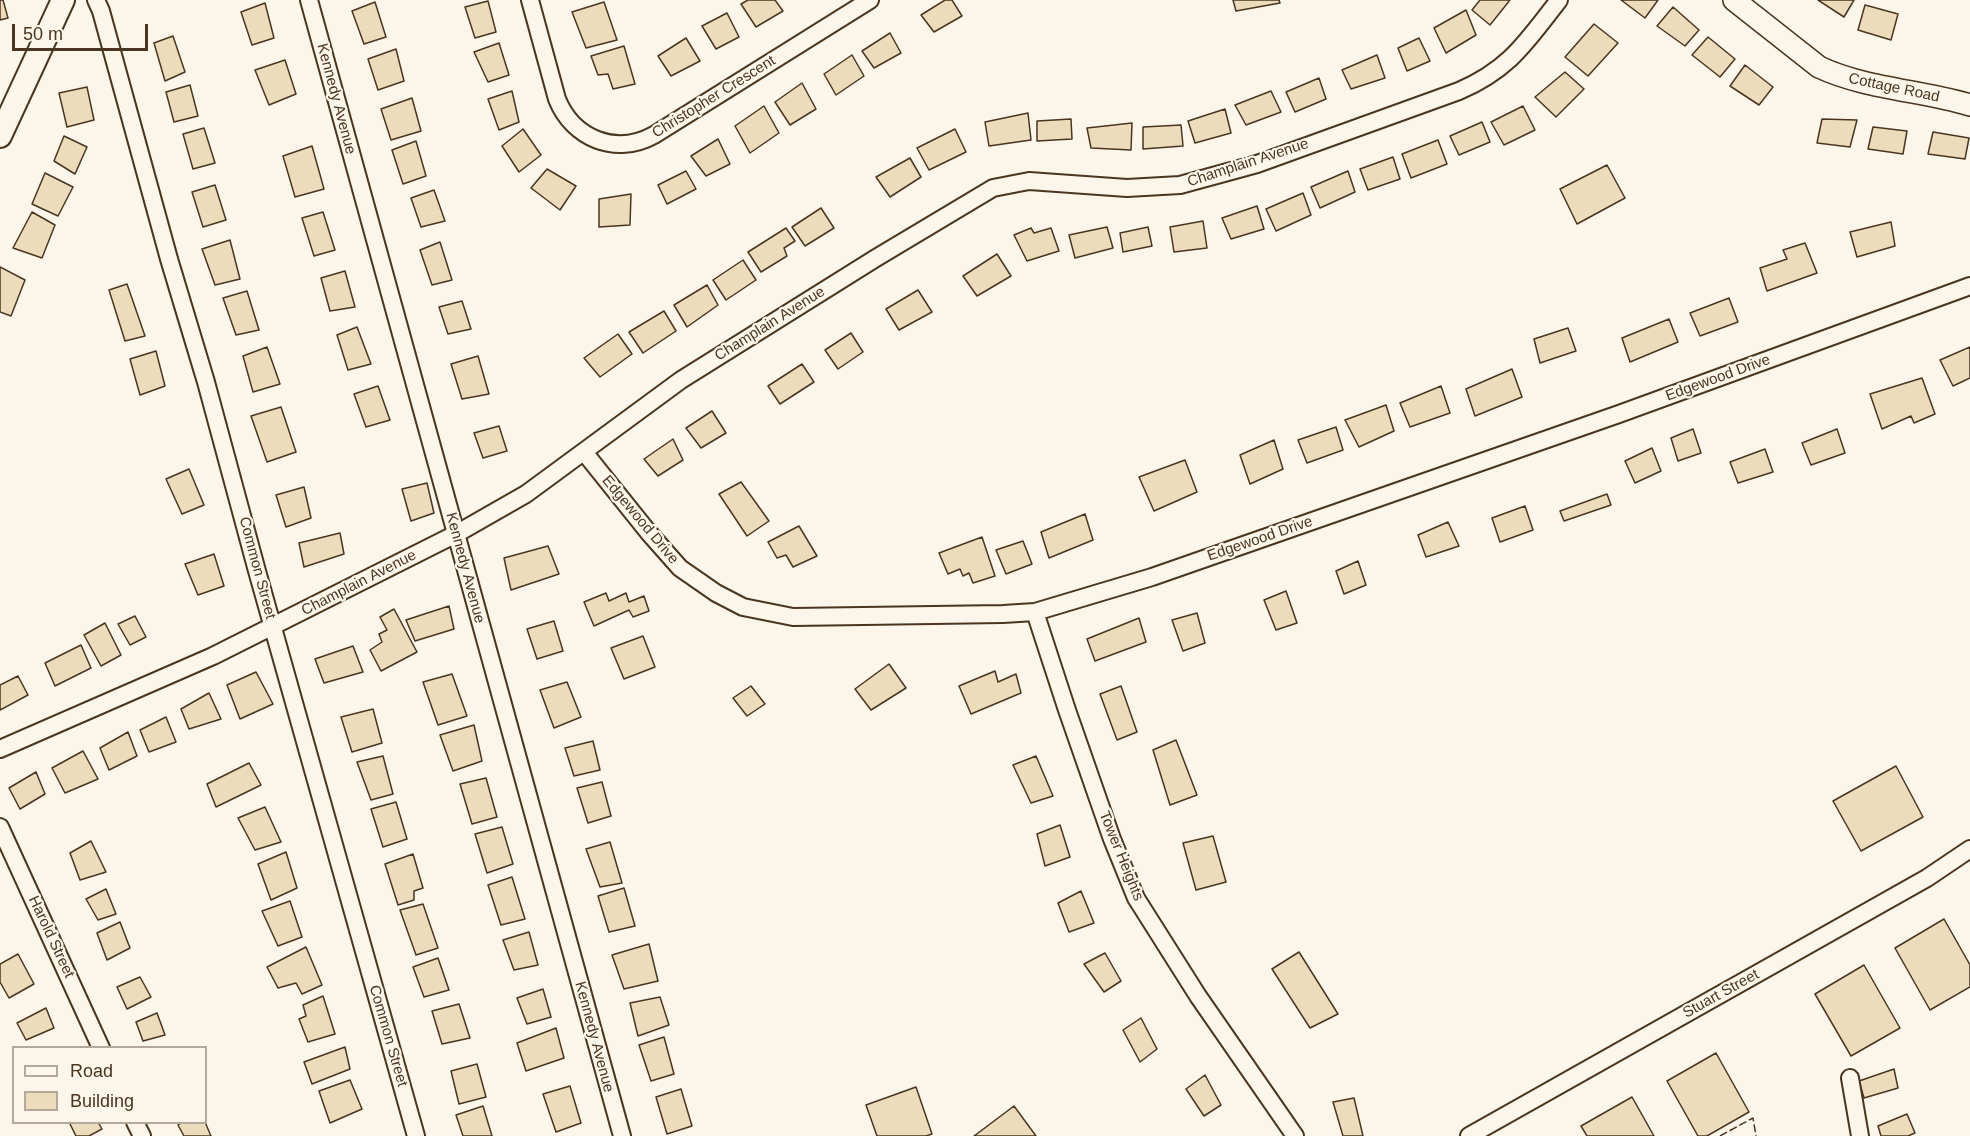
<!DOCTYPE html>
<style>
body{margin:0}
#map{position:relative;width:1970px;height:1136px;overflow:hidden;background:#fbf6e9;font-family:Arial,sans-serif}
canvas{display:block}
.legend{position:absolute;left:12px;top:1046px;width:195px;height:78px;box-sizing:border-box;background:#fbf6e9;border:2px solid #b4a999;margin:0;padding:8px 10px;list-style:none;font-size:18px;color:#4a3520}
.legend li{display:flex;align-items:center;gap:12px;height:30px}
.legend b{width:30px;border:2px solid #b4a999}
.scale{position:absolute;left:12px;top:24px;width:136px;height:27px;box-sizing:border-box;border:3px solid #4a3520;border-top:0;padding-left:8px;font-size:18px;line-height:21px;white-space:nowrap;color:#4a3520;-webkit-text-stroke:4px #fbf6e9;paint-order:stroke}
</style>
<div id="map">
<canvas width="1970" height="1136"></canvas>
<ul class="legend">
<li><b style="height:8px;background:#fbf6e9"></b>Road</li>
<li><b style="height:16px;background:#ecdcbc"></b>Building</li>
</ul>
<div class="scale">50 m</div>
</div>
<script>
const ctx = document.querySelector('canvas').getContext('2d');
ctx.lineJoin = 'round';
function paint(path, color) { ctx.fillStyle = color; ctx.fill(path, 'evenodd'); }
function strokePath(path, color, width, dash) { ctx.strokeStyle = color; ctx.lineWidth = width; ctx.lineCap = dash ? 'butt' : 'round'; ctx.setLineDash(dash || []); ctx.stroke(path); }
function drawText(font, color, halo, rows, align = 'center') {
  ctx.font = font + ' Arial,sans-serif'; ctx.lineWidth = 4.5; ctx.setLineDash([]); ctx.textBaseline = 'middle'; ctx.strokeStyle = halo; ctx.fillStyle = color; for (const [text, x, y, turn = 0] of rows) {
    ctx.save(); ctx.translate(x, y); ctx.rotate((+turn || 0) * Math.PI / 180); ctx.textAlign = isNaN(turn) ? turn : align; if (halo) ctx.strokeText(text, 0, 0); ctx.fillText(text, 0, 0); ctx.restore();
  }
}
const building = new Path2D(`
 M 0,0 L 3,0 L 8,18 L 0,20 Z
 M 748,0 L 775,0 L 783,11 L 756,27 L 741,4 Z
 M 945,0 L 952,0 L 962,16 L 934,32 L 921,15 Z
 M 1233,0 L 1279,0 L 1280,3 L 1236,11 Z
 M 1480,0 L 1510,0 L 1490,25 L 1472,10 Z
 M 1621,0 L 1658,0 L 1645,18 Z
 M 1818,0 L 1854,0 L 1844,17 Z
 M 488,1 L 496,32 L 475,38 L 465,7 Z
 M 375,2 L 386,37 L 364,44 L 352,11 Z
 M 604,2 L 617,40 L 586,48 L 572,12 Z
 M 265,3 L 274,38 L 252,45 L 241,12 Z
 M 1865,5 L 1898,14 L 1891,40 L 1858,30 Z
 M 1673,7 L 1699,30 L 1685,46 L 1657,26 Z
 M 1466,10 L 1476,35 L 1446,53 L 1434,28 Z
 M 727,13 L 739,37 L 716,49 L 702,26 Z
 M 1594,24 L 1618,43 L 1588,76 L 1565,57 Z
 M 890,33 L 901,53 L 874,68 L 862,51 Z
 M 173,36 L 185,72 L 165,81 L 154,43 Z
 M 1708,37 L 1735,59 L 1720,77 L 1692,55 Z
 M 686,38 L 700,61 L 671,76 L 658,56 Z
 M 1419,38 L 1430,61 L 1407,71 L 1398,48 Z
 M 499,43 L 509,75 L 488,82 L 474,52 Z
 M 624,46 L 635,84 L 613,89 L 608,74 L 598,75 L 591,56 Z
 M 396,49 L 404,81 L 378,90 L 368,59 Z
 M 852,55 L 864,76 L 836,95 L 824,74 Z
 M 1377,55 L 1385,78 L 1351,89 L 1342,70 Z
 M 285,60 L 296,94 L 269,105 L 255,70 Z
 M 1745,65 L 1773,87 L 1759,105 L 1730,86 Z
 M 1565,72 L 1584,89 L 1556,117 L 1535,97 Z
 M 1319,78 L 1326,99 L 1295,112 L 1286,92 Z
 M 802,83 L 816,109 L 790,125 L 775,102 Z
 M 190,85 L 198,116 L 174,122 L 166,92 Z
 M 87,87 L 94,120 L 67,127 L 59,93 Z
 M 512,91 L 519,122 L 499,130 L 488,99 Z
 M 1271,91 L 1281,112 L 1246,125 L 1235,105 Z
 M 412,98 L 421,131 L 391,140 L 381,109 Z
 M 764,106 L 779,133 L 750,153 L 735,126 Z
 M 1523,106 L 1535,130 L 1504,145 L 1491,122 Z
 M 1225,109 L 1231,133 L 1195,143 L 1188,121 Z
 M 1028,113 L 1031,140 L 989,146 L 985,122 Z
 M 1071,119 L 1072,139 L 1037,141 L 1037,121 Z
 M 1822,119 L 1857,120 L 1850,147 L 1817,143 Z
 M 1482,122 L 1490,142 L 1459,155 L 1450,136 Z
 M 1132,123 L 1131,150 L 1091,148 L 1087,128 Z
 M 1181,125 L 1183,146 L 1143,149 L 1143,127 Z
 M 1873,127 L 1907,131 L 1903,154 L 1868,149 Z
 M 204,128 L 215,163 L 193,169 L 183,134 Z
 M 523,129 L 541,155 L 519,172 L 502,146 Z
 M 955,129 L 966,152 L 929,170 L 917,148 Z
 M 1933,132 L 1969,138 L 1965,159 L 1928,154 Z
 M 64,136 L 87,147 L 75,174 L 54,161 Z
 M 718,139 L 730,164 L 706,176 L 691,156 Z
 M 1438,140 L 1447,164 L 1411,178 L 1402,154 Z
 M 416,141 L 426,176 L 403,184 L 392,150 Z
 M 312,146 L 324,189 L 295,197 L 283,156 Z
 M 1393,157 L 1400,179 L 1368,190 L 1360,169 Z
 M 910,158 L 921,177 L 890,197 L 876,177 Z
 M 1607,165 L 1625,198 L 1577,224 L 1560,189 Z
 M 547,169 L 576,186 L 560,210 L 531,188 Z
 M 686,171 L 696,189 L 667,204 L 658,185 Z
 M 1348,171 L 1355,192 L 1320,208 L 1311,187 Z
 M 45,173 L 73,187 L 58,216 L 32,204 Z
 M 215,185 L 226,220 L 203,227 L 192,192 Z
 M 434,190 L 445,221 L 421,227 L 411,198 Z
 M 1303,193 L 1311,215 L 1276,231 L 1266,209 Z
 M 631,194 L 630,225 L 599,227 L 599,199 Z
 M 1257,206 L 1264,229 L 1231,239 L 1222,218 Z
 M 821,208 L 834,228 L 805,246 L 792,227 Z
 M 32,212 L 55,225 L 42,258 L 13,248 Z
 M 323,212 L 335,250 L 314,256 L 302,218 Z
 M 1203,221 L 1207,248 L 1174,252 L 1170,227 Z
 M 1891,222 L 1895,246 L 1857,257 L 1850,232 Z
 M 1107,227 L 1113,248 L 1075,258 L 1069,235 Z
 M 1148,227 L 1152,246 L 1123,252 L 1120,233 Z
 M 786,228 L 795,241 L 784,248 L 787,256 L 761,272 L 748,252 Z
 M 1031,228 L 1034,233 L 1051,228 L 1059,251 L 1027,261 L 1014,235 Z
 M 230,240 L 240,279 L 215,285 L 202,249 Z
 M 440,242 L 452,280 L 432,285 L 420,250 Z
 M 1805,243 L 1817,273 L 1767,291 L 1760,268 L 1787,259 L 1783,250 Z
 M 997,254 L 1011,276 L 977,296 L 963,276 Z
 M 743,260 L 756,280 L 726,300 L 713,280 Z
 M 0,267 L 25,280 L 11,316 L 0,312 Z
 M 345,271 L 355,307 L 330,311 L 321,278 Z
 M 127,284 L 145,336 L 125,341 L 109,290 Z
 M 707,285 L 718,305 L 687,327 L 674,305 Z
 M 918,290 L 932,312 L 899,330 L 886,309 Z
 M 247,291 L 259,330 L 236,335 L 223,298 Z
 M 1729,298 L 1738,322 L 1700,336 L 1690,313 Z
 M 462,301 L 471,329 L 448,334 L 439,307 Z
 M 664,311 L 676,331 L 643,353 L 629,332 Z
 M 1669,319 L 1678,342 L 1630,362 L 1622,338 Z
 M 357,327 L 371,364 L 348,370 L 337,335 Z
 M 1568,328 L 1576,351 L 1540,363 L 1534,339 Z
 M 851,333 L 863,352 L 838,369 L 825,350 Z
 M 618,334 L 632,354 L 600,377 L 584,358 Z
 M 267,347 L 280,384 L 253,392 L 243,356 Z
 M 1970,347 L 1970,378 L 1953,386 L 1940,360 Z
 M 156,351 L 165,386 L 140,395 L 130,359 Z
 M 478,356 L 489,394 L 462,399 L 451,364 Z
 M 802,364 L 814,382 L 780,404 L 768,386 Z
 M 1512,369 L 1522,397 L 1475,416 L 1466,389 Z
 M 1922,378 L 1935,414 L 1914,423 L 1911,416 L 1882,429 L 1870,394 Z
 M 378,386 L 390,420 L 366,427 L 354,394 Z
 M 1441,386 L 1450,413 L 1410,427 L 1400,403 Z
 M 1386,405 L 1394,431 L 1359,447 L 1345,420 Z
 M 281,407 L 296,452 L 267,462 L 251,416 Z
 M 712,411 L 726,433 L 701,448 L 686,428 Z
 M 499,426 L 507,451 L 483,458 L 474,433 Z
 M 1336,427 L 1343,450 L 1307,463 L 1298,440 Z
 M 1693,429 L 1701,453 L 1678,461 L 1671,438 Z
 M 1837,429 L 1845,453 L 1811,465 L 1802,443 Z
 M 673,439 L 683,460 L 658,476 L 644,459 Z
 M 1274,440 L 1283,469 L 1250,484 L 1240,455 Z
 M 1652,448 L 1661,471 L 1635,483 L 1625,461 Z
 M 1765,449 L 1773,472 L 1738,483 L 1730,462 Z
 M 1185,460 L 1197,492 L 1154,511 L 1139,477 Z
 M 189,469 L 204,505 L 182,514 L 166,479 Z
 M 741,482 L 769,521 L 747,536 L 719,494 Z
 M 427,483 L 434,513 L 411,521 L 402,489 Z
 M 304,487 L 311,518 L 286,527 L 276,495 Z
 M 1607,494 L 1611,505 L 1564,521 L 1560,511 Z
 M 1525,506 L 1533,530 L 1500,542 L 1492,518 Z
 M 1085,514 L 1093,540 L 1049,558 L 1041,532 Z
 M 1448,522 L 1459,546 L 1426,557 L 1418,535 Z
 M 799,526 L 817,556 L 793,567 L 786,555 L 777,558 L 768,542 Z
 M 340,533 L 344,554 L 304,567 L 299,543 Z
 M 982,537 L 995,576 L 973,583 L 969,573 L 963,576 L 960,569 L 948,574 L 939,553 Z
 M 1023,541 L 1032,564 L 1006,574 L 996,550 Z
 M 548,546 L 559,574 L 511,590 L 504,558 Z
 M 214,554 L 224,586 L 198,595 L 185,564 Z
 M 1358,561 L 1366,585 L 1344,594 L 1336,571 Z
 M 1286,591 L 1297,623 L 1276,630 L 1264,600 Z
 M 606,593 L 609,601 L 626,593 L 629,602 L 644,596 L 649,611 L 633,617 L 629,610 L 594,626 L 584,602 Z
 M 449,606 L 454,629 L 415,641 L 406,620 Z
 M 394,609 L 417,652 L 381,671 L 370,650 L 382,642 L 379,634 L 387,630 L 380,617 Z
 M 1197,613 L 1205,643 L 1183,651 L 1172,620 Z
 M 135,616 L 146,637 L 130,645 L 118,624 Z
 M 1139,618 L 1146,642 L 1095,661 L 1087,639 Z
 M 554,621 L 563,651 L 537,659 L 527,629 Z
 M 105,623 L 121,655 L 101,666 L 84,635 Z
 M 643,636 L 655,667 L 624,679 L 611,648 Z
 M 81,645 L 91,668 L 55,686 L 45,663 Z
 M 353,646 L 363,672 L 324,683 L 315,659 Z
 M 889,664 L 906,688 L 871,710 L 855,689 Z
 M 995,671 L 998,682 L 1016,674 L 1021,693 L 971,714 L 959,686 Z
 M 256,672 L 273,704 L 240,719 L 227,685 Z
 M 452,674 L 467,716 L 438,725 L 423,682 Z
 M 18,676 L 28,695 L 0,710 L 0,685 Z
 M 567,682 L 581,717 L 554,728 L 540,690 Z
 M 751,686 L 765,704 L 747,716 L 733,698 Z
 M 1121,686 L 1137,732 L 1117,740 L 1100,694 Z
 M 209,693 L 221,719 L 189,729 L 181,709 Z
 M 373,709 L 382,743 L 352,752 L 341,717 Z
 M 166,717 L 176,742 L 149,752 L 140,730 Z
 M 474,725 L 482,761 L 453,771 L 440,735 Z
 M 128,732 L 137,756 L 109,770 L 100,748 Z
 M 1176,740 L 1197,795 L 1170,805 L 1153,750 Z
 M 593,741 L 600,770 L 574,776 L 565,748 Z
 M 83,751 L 98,779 L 65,793 L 52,768 Z
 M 383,756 L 393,794 L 371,800 L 357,762 Z
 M 1036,756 L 1053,796 L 1031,803 L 1013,765 Z
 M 249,763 L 261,785 L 216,807 L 207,784 Z
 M 1896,766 L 1923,817 L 1861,851 L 1833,801 Z
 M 36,772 L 45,794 L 20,809 L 9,788 Z
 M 486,778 L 497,817 L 472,824 L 460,784 Z
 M 602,782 L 611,816 L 588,823 L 577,788 Z
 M 396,802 L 407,839 L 383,847 L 371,809 Z
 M 265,807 L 281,842 L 255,850 L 238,818 Z
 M 1060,825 L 1070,857 L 1045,866 L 1037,834 Z
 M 502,827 L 513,864 L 487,873 L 475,834 Z
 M 1213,836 L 1226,882 L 1196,890 L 1183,843 Z
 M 91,841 L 106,872 L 80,880 L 70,853 Z
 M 610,842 L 622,883 L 600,887 L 586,849 Z
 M 286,852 L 297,888 L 271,900 L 258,864 Z
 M 413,854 L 423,888 L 414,891 L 414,900 L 398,905 L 385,864 Z
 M 512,877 L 525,919 L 501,925 L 488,885 Z
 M 624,888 L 635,926 L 609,932 L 598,896 Z
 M 106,889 L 116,914 L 98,920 L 86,899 Z
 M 1081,891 L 1094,923 L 1069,932 L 1058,903 Z
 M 290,901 L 302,937 L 278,946 L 262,911 Z
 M 423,904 L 438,948 L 416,955 L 400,910 Z
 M 1944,919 L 1970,965 L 1970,987 L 1930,1010 L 1895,948 Z
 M 120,922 L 130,948 L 107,960 L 97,933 Z
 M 529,932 L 538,965 L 514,970 L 503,940 Z
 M 649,944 L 658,981 L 624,989 L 612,955 Z
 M 306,947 L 322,985 L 302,994 L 296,983 L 278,988 L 267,967 Z
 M 1299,952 L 1338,1014 L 1310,1028 L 1272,969 Z
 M 1105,953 L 1121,981 L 1104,992 L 1084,964 Z
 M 18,954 L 34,984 L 9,998 L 0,982 L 0,964 Z
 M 438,958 L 449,990 L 424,997 L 413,967 Z
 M 1864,965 L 1900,1028 L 1851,1056 L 1815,994 Z
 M 140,977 L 151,997 L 127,1009 L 117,987 Z
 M 543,989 L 551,1017 L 527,1024 L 517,998 Z
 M 323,996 L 335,1034 L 308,1042 L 299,1019 L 306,1016 L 303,1005 Z
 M 660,997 L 669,1025 L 638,1036 L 630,1003 Z
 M 459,1004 L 470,1038 L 442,1044 L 432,1011 Z
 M 46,1008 L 54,1028 L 26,1040 L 17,1023 Z
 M 157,1013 L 165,1035 L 143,1041 L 136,1022 Z
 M 1141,1018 L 1157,1049 L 1140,1062 L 1123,1030 Z
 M 556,1028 L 564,1058 L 526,1071 L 517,1043 Z
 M 664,1037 L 674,1074 L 651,1081 L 639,1045 Z
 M 345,1047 L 350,1069 L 312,1084 L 304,1062 Z
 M 1716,1053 L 1749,1112 L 1707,1136 L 1698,1136 L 1667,1081 Z
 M 477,1064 L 486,1097 L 459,1104 L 451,1071 Z
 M 1894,1069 L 1898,1088 L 1864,1098 L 1859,1081 Z
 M 1205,1075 L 1221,1105 L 1204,1116 L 1186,1089 Z
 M 350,1080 L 362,1109 L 330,1123 L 319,1091 Z
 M 570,1086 L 581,1123 L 556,1132 L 543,1094 Z
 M 916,1087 L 932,1134 L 926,1136 L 877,1136 L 866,1105 Z
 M 681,1089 L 692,1126 L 667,1134 L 656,1097 Z
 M 1632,1097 L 1654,1136 L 1587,1136 L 1581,1126 Z
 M 1354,1098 L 1363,1136 L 1343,1136 L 1333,1102 Z
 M 483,1106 L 492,1136 L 463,1136 L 456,1115 Z
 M 1014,1106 L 1036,1136 L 974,1136 Z
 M 1907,1114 L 1915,1133 L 1908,1136 L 1881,1136 L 1878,1126 Z
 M 69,1122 L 98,1122 L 102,1129 L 89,1136 L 76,1136 Z
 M 182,1122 L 205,1122 L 211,1136 L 184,1136 L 178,1125 Z`);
paint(building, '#ecdcbc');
strokePath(building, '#4a3520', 1.5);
const minor = new Path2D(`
 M 96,0 L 101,11 L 169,259 L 206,382 L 257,571 L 416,1136
 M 309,0 L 622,1136
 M 530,0 L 557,99 C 573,139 616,156 654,135 L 870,0
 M 584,452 L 649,533 L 680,568 L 716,593 L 743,607 L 793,617 L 1003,614 L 1035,612 L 1152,577 L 1619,414 L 1970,286
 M 1035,612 L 1067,710 L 1112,839 L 1136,898 L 1198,996 L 1295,1136
 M 0,749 L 213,656 L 456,534 L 526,494 L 681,380 L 876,258 L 993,188 L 1029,181 L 1127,188 L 1180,185 L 1257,164 L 1459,91 C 1510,69 1526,42 1559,0
 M 0,827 L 101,1048
 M 1850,1078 L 1860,1136
 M 135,1122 L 142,1136
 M 1469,1136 L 1927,878 L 1970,849`);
const tertiary = new Path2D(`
 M 1734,0 L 1819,67 C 1866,89 1920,90 1970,105`);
const secondary = new Path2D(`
 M 0,136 L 63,0`);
strokePath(minor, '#4a3520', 20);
strokePath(tertiary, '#4a3520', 24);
strokePath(secondary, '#4a3520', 26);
strokePath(minor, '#fbf6e9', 16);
strokePath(tertiary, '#fbf6e9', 21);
strokePath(secondary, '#fbf6e9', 22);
strokePath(new Path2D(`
 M 1720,1136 L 1753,1118 L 1756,1136`), '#4a3520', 1.5, [8, 3]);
drawText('15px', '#4a3520', '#fbf6e9', [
 ["Cottage Road",1894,88,12],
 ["Christopher Crescent",714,97,-32],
 ["Kennedy Avenue",336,99,75],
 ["Champlain Avenue",1248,163,-18],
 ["Champlain Avenue",770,324,-32],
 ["Edgewood Drive",1718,378,-20],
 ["Edgewood Drive",640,520,50],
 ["Edgewood Drive",1260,539,-19],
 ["Common Street",257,568,75],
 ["Kennedy Avenue",465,568,75],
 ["Champlain Avenue",359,583,-27],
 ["Tower Heights",1121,856,68],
 ["Harold Street",51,937,65],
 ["Stuart Street",1721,994,-29],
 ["Common Street",388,1036,74],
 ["Kennedy Avenue",594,1037,75]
]);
</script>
